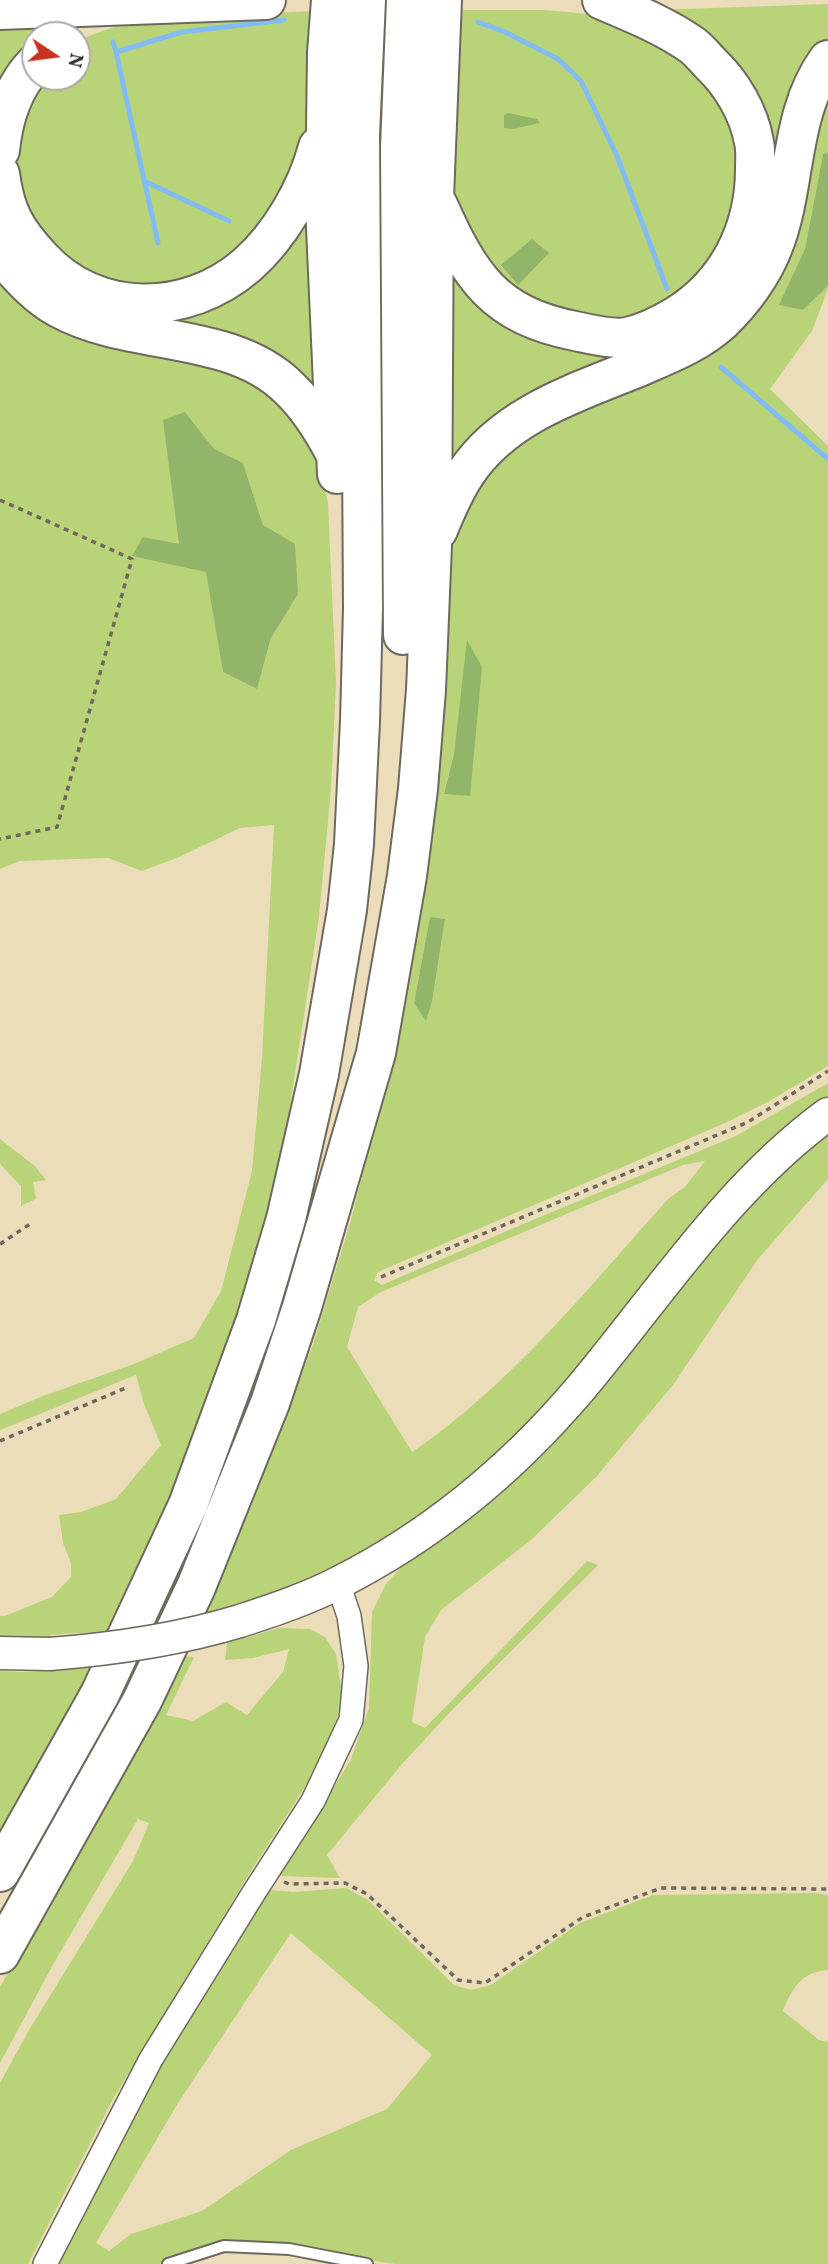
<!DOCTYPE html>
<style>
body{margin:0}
#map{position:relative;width:828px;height:2264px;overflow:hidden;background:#ecddba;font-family:Vollkorn,serif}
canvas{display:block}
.north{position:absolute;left:21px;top:21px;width:70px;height:70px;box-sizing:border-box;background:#fff;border:2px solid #aaa;border-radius:50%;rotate:103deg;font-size:19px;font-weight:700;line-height:28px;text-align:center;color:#2b2b2b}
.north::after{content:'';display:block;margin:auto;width:24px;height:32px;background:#c8321e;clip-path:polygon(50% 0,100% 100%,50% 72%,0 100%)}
</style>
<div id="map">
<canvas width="828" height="2264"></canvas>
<div class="north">N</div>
</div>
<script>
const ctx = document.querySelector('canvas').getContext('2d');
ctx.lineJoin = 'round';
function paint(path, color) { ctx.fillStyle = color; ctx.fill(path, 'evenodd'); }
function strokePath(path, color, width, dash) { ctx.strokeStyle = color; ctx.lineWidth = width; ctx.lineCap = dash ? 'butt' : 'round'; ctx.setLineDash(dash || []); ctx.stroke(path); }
paint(new Path2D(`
 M 828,4 L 828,42 L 815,63 L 796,106 L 781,165 L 772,226 L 748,277 L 714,314 L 665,347 L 586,374 L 531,400 L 481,436 L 451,475 L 452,263 L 482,301 L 514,323 L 562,342 L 613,343 L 658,336 L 694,317 L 732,284 L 754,249 L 766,210 L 767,152 L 754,100 L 716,49 L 656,10 Z
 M 452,10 L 544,10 L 599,15 L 629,26 L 709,79 L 742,132 L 748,172 L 714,270 L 648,317 L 602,324 L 569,319 L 485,270 L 453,198 Z
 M 316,11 L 314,81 L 306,142 L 285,194 L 233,258 L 196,282 L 120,291 L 57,259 L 22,210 L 9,132 L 36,77 L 77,77 L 77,42 C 120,19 166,18 213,15 C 247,14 282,12 316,11 Z
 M 55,22 L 43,35 L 35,35 L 35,45 L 16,67 L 0,98 L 0,24 Z
 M 828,82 L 828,152 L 823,154 L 805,249 L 780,305 L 803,310 L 828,286 L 828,289 L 812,331 L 770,389 L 828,446 L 828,1066 L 768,1102 L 725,1123 L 378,1272 L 374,1280 L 382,1285 L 523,1224 L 736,1136 L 828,1083 L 828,1099 L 806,1114 L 544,1409 L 486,1466 L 433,1509 L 333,1569 L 276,1596 L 201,1616 L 251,1507 L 313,1345 L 351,1220 L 372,1137 L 404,996 L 447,570 L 455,532 L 468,494 L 521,436 L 660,373 ZM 468,641 L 469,796 L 444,793 L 454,754 ZM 430,918 L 445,919 L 432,1002 L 426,1020 L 414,1003 ZM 705,1161 L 685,1187 L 668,1199 C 590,1286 509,1387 412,1452 L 347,1347 L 358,1307 L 381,1292 L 683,1165 Z
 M 314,193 L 320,407 L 103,318 L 152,315 Z
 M 0,274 L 237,370 L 301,421 L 319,464 L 328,503 L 336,683 L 331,789 L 319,917 L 285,1139 L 262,1237 L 209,1402 L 145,1556 L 108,1631 L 50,1635 L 46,1642 L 0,1641 L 0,1616 L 5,1616 L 52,1597 L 71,1577 L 71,1563 L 63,1543 L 59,1515 L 81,1512 L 116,1499 L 161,1445 L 144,1404 L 136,1375 L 0,1430 L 0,1414 L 43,1396 L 134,1364 L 194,1338 L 221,1291 L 252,1171 L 262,1058 L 274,825 L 240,828 L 177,858 L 142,871 L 108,858 L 20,861 L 0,869 ZM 185,412 L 214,450 L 243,463 L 263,525 L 298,593 L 271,638 L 257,689 L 223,672 L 207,572 L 143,537 L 179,545 Z
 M 828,1134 L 828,1179 L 758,1259 L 673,1385 L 597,1476 L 531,1540 L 441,1610 L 425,1637 L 412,1722 L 425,1728 L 587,1561 L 598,1565 L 453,1709 L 402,1764 L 327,1855 L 340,1878 L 280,1876 L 351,1759 L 369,1708 L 372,1612 L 386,1584 L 411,1556 L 674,1293 L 784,1169 Z
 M 0,1139 L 35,1166 L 46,1180 L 33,1182 L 36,1199 L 21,1206 L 21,1186 L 0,1164 Z
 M 279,1628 L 310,1629 L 325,1637 L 336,1654 L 341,1687 L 337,1722 L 319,1765 L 254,1866 L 113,2099 L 28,2264 L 0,2264 L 0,2083 L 29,2030 L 133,1861 L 149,1823 L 138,1819 L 55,1961 L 0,2063 L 0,1987 L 103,1807 L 182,1656 L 194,1657 L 166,1715 L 193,1721 L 226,1702 L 247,1715 L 283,1672 L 289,1649 L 253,1658 L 225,1660 L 227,1643 Z
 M 93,1668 L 0,1838 L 0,1671 L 23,1672 Z
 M 346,1888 L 368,1900 L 454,1985 L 471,1990 L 491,1985 L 580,1923 L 653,1895 L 816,1893 L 828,1895 L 828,1970 C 801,1972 792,1988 783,2011 L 819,2040 L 828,2042 L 828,2264 L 395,2264 L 255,2243 L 186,2254 L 162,2264 L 57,2264 L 94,2190 L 182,2026 L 269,1890 L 293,1892 ZM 291,1933 L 432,2055 L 387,2109 L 291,2150 L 202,2211 L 131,2234 L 109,2251 L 96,2243 L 178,2103 Z`), '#b9d379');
paint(new Path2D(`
 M 508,113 L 537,119 L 540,123 L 513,129 L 504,128 L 504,115 Z
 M 828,152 L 828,286 L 803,310 L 779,305 L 805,249 L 823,154 Z
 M 532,239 L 549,253 L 518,285 L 501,265 Z
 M 185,412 L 214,449 L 243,463 L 263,525 L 295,544 L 298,594 L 271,638 L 257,689 L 223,672 L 206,572 L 132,556 L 143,537 L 179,544 L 163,420 Z
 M 467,640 L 482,667 L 470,796 L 444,794 L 454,754 Z
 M 430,917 L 445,919 L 432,1002 L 426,1021 L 414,1003 Z`), '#92b569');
strokePath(new Path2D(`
 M 478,22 L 505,32 L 558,59 L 581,81 L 617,156 L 667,289
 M 113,42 L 116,52 L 182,32 L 284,20
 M 116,52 L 158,243
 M 144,181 L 229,221
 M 721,367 L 828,459`), '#82bcf4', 5);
const lane = new Path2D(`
 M 168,2264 L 224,2246 L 289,2249 L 367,2264`);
const street = new Path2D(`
 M 45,2264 L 151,2059 L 253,1894 L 313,1801 L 351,1720 L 356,1666 L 349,1616 L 338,1583`);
const secondary = new Path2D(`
 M 240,1621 C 273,1610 307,1599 338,1583 C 433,1535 512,1469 580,1389 C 659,1295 728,1187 828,1114
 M 0,1653 L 50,1654`);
const highway = new Path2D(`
 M 331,0 L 327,53 L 325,205 L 337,474
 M 0,10 L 266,0
 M 0,150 C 3,120 13,87 35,64
 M 0,174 C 5,212 15,230 41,258 C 96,318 187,317 247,265 C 280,236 307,189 318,147
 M 438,205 C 470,277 494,315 575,331 C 590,334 612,340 627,337 C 645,333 661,325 676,316 C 728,284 755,229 755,169 C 755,160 756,150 754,142 C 749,113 732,84 711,64 C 705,58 699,50 692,45 C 665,26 633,13 602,0
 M 0,254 C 18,274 35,295 59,308 C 130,347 231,330 289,388 C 308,406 323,430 335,453
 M 438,530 C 446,510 454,491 466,473 C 505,414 578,392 639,367 C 669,354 698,343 722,321 C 743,301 763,273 773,247 C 797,187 788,115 828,60
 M 403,635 L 400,147 L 406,0
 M 0,1872 L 100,1694 L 188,1505 L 256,1320 L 286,1219 L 319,1074 L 347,910 L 354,844 L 360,721 L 363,608 L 360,135 L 366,0
 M 0,1954 L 142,1701 L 196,1587 L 270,1403 L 302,1307 L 376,1053 L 407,876 L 418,789 L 426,690 L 432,545 L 434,197 L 442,0`);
strokePath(lane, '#6f695d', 14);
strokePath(street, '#6f695d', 26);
strokePath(secondary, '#6f695d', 35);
strokePath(highway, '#6f695d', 42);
strokePath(new Path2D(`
 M 0,500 L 132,559 L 57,827 L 0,839
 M 0,1244 L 33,1222
 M 381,1277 L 748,1122 L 828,1071
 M 0,1441 L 128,1387
 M 284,1882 L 289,1884 L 345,1883 L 367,1894 L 458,1980 L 485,1983 L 583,1917 L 661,1888 L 828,1889`), '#6f695d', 3.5, [5, 5]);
strokePath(lane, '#fff', 10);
strokePath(street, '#fff', 23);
strokePath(secondary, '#fff', 32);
strokePath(highway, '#fff', 38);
const secondaryBridge = new Path2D(`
 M 50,1654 C 114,1649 177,1640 240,1621`);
strokePath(secondaryBridge, '#6f695d', 35, []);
strokePath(secondaryBridge, '#fff', 32);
</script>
